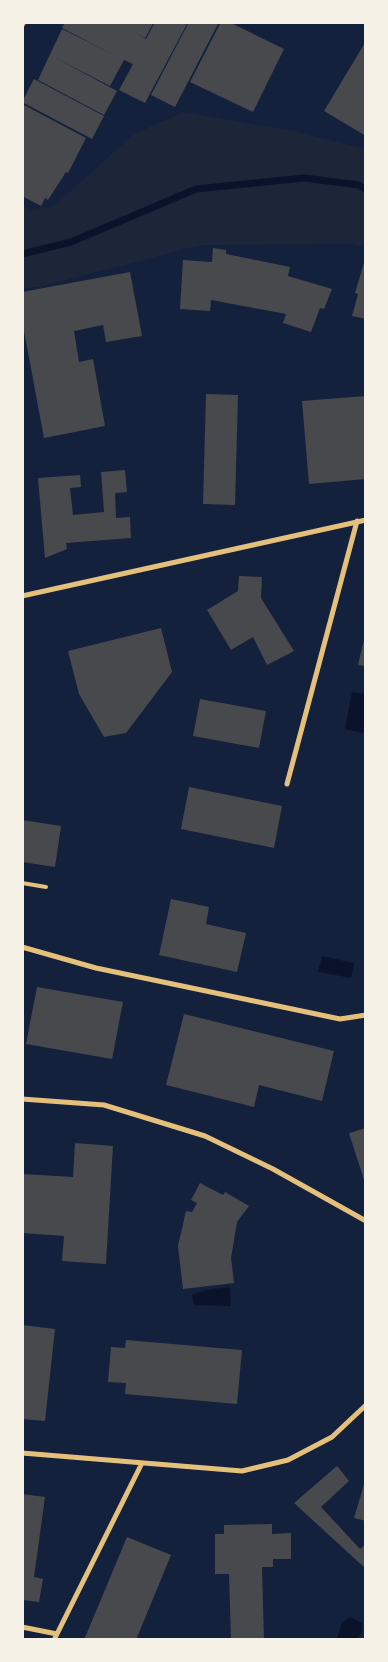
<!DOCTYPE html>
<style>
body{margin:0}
#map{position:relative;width:388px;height:1662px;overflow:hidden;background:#14213d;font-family:Roboto,sans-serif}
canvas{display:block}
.frame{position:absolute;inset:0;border:24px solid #f6f1e7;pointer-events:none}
</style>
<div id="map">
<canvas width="388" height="1662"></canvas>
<div class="frame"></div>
</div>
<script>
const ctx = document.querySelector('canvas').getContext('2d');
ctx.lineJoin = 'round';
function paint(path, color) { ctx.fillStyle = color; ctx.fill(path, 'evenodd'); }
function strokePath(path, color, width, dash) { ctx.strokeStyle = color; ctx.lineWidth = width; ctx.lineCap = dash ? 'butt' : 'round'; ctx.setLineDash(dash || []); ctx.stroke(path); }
paint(new Path2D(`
 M 184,112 L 297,132 L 365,149 L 365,248 L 353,244 L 201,245 L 39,287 L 23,288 L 23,205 L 29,209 L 53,207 L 134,134 Z`), '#1d2539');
paint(new Path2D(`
 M 352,692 L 365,694 L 365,719 L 363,733 L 345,729 Z
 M 322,956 L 354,963 L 351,978 L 318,972 Z
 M 230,1287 L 231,1306 L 194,1305 L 192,1295 L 206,1290 Z
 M 350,1617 L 362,1623 L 362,1632 L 357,1639 L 337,1639 L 342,1623 Z`), '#0b132b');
strokePath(new Path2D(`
 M 22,254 L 71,242 L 196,189 L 304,178 L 359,185 L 366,190`), '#0b132b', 7);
paint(new Path2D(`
 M 65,22 L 154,22 L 145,38 L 133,32 L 146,39 L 155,22 L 188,22 L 145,103 L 119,90 L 133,64 L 124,60 L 110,86 L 54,57 L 117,91 L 104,115 L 38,80 L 62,29 L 114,55 L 62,28 Z
 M 189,22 L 219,22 L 175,107 L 151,95 Z
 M 221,22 L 229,22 L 284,49 L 253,112 L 190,82 Z
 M 366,41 L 366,136 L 324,111 Z
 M 34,79 L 104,116 L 92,139 L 22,102 Z
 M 22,104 L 86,138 L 68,173 L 66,172 L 48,200 L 45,198 L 41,206 L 22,196 Z
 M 213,248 L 226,250 L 226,254 L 290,267 L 288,276 L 332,289 L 324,309 L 320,308 L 311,332 L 283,323 L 286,314 L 211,300 L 210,311 L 180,309 L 183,260 L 212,262 Z
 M 366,256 L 366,319 L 352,316 L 358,294 L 355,293 Z
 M 130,272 L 142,336 L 106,342 L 103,325 L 74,331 L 79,362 L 93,359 L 105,426 L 44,438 L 22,320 L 22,292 Z
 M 206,394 L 238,395 L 235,505 L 203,504 Z
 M 366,396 L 366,479 L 309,484 L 302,401 Z
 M 125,470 L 127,492 L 115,493 L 116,518 L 130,517 L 131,538 L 66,543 L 67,549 L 45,558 L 38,478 L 80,475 L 81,487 L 70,488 L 73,515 L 104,512 L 101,472 Z
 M 239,576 L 262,577 L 261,598 L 294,651 L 267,665 L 253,637 L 231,650 L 207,610 L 238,591 Z
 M 161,628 L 172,672 L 126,733 L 104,737 L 79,694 L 68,651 Z
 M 365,636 L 366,636 L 366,666 L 358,665 Z
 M 200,699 L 266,711 L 259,748 L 193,736 Z
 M 189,787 L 282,806 L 274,848 L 181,829 Z
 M 22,820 L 61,826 L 55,867 L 22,862 Z
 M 171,899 L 209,907 L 206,924 L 246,933 L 237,972 L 159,955 Z
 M 37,987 L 123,1002 L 112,1059 L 26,1044 Z
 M 184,1014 L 334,1051 L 322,1101 L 259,1085 L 254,1107 L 166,1085 Z
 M 366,1128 L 366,1179 L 364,1180 L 349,1133 Z
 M 75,1143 L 113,1146 L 106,1264 L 62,1261 L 64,1236 L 22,1233 L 22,1174 L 73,1177 Z
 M 200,1183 L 223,1195 L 225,1192 L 249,1206 L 237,1222 L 231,1258 L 234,1283 L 183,1289 L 178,1246 L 186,1211 L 192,1212 L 197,1203 L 191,1200 Z
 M 22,1325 L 55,1329 L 45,1421 L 22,1419 Z
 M 126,1340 L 242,1350 L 237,1404 L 125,1394 L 126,1383 L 108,1382 L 111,1347 L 125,1348 Z
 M 337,1466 L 349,1481 L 321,1507 L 360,1549 L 366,1544 L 366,1569 L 294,1503 Z
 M 365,1481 L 366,1481 L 366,1521 L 354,1518 Z
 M 22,1494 L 45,1497 L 34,1577 L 43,1579 L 39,1602 L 22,1600 Z
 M 272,1524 L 272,1534 L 291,1533 L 291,1559 L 273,1559 L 273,1567 L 262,1567 L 264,1640 L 231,1640 L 229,1574 L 215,1574 L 215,1534 L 224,1534 L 224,1525 Z
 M 127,1537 L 171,1555 L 136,1640 L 84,1640 Z`), '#48494c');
strokePath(new Path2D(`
 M 22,883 L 46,887`), '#e5c07b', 4);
strokePath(new Path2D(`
 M 22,25 L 24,22
 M 22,596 L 366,520
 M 287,784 L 357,521
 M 22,947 L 96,968 L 340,1019 L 366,1015
 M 22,1099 L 104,1105 L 205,1136 L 273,1169 L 366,1221
 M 22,1453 L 242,1471 L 288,1460 L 332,1437 L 366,1405
 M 22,1627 L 57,1634
 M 54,1640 L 142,1463`), '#e5c07b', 5);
</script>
